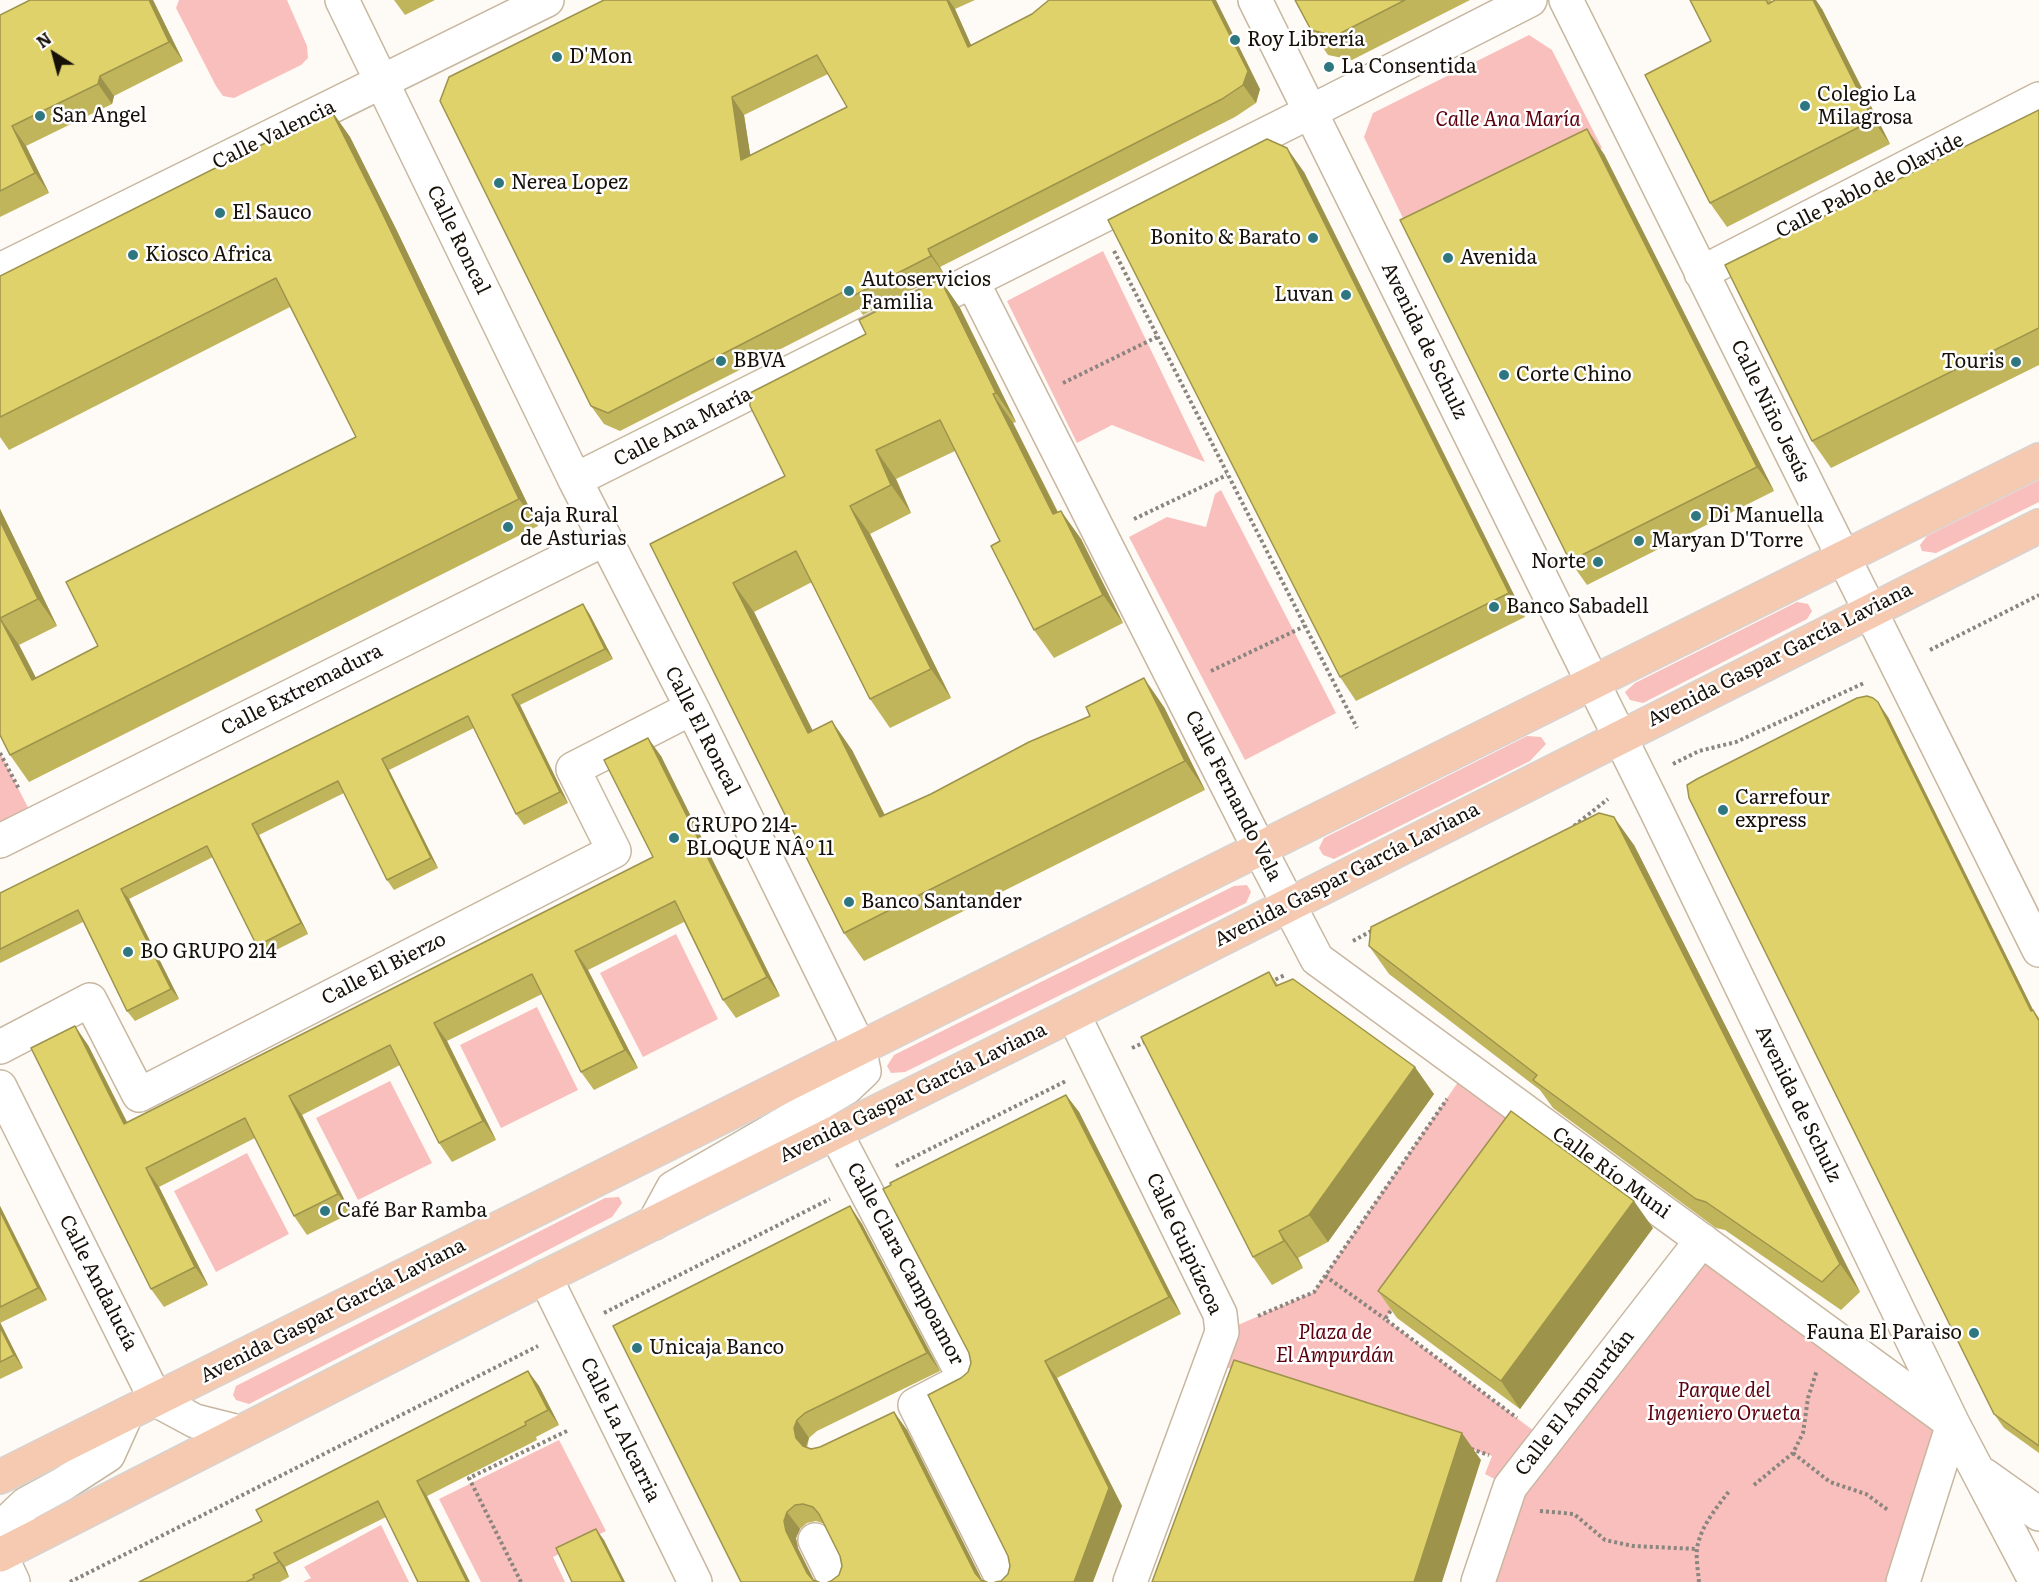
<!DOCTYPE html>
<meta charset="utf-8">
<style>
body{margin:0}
#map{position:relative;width:2039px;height:1582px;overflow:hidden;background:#fefaf5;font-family:Literata,serif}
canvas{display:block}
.north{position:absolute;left:24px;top:24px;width:60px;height:60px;-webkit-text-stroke:4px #fff;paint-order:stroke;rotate:324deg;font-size:16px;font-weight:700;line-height:24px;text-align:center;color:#171109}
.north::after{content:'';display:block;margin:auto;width:21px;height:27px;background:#171109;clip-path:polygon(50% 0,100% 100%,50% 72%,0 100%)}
</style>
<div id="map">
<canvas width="2039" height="1582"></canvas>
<div class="north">N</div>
</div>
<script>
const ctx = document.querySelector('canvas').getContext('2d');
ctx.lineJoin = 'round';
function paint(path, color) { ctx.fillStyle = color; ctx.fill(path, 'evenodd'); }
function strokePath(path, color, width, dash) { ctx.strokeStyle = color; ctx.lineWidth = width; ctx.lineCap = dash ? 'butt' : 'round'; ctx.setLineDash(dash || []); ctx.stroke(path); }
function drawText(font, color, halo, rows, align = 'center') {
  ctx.font = font + ' Literata,serif'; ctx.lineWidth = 5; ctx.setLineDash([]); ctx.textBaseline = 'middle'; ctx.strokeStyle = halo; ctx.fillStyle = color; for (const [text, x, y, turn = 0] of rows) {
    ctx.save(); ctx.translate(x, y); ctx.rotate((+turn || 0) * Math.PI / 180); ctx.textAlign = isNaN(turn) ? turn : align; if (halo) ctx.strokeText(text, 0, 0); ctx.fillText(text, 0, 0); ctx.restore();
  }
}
paint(new Path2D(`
 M 179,0 L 287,0 L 307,46 L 308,58 L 301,65 L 234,98 L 223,96 L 216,86 L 176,8 Z
 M 1529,35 L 1552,50 L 1602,148 L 1414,241 L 1364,137 L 1373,113 Z
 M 1103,251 L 1205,462 L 1112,425 L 1077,443 L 1007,301 Z
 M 2039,480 L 2039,502 L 1936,553 L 1922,551 L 1920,545 L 1927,536 Z
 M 1221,490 L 1336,713 L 1245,760 L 1129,537 L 1167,517 L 1206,527 L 1215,494 Z
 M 1797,602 L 1808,604 L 1812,611 L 1807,619 L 1643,703 L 1630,700 L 1625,692 L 1635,683 Z
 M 1527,736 L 1541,737 L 1546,744 L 1530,761 L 1334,859 L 1323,855 L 1319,848 L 1324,838 Z
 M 0,753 L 36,823 L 0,841 Z
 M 1247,885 L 1251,892 L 1246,903 L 905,1072 L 891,1073 L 887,1066 L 894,1055 L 1234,886 Z
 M 676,934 L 718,1019 L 643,1057 L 600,973 Z
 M 537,1007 L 578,1090 L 501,1128 L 460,1045 Z
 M 1467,1069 L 1536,1118 L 1385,1319 L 1546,1440 L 1702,1240 L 1953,1424 L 1903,1582 L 1478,1582 L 1510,1487 L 1485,1474 L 1492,1456 L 1211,1362 L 1222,1332 L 1314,1292 Z
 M 390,1081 L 432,1163 L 358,1200 L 316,1118 Z
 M 247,1153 L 289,1234 L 216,1272 L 174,1191 Z
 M 619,1197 L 622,1203 L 612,1217 L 249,1404 L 236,1400 L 233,1395 L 236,1386 L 605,1198 Z
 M 559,1440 L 606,1531 L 553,1557 L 565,1582 L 481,1582 L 439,1499 Z
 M 381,1525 L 409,1582 L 303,1582 L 311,1578 L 304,1567 Z`), '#f9bfbc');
const minor = new Path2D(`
 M 342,0 L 575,480 L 692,708 L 859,1047 L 864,1071 L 846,1088 L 673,1188 L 654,1223
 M 1255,0 L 1656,810 L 1953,1424 L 2036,1582
 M 1566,0 L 2039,950
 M 0,270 L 547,0
 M 1701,273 L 2039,99
 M 972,281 L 1259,848 L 1317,959 L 1953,1424 L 1903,1582
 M 575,480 L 1310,112 L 1530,0
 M 0,841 L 605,539
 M 1073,1014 L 1220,1314 L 1222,1332 L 1130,1582
 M 0,1047 L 90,1000 L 139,1095 L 614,851 L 573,769 L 692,708
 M 0,1087 L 156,1400 L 195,1421 L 239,1432
 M 835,1132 L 965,1379 L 915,1405 L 1004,1582
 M 545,1277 L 695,1582
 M 1984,1475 L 2039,1514
 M 815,1540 L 836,1582
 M 13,1582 L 0,1554 L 5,1524 L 26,1504 L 63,1484 L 108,1455 L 126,1415
 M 1478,1582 L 1510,1487 L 1702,1240`);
const major = new Path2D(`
 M 0,1477 L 2039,460
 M 0,1555 L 545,1277 L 1073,1014 L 2039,526`);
strokePath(minor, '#c7b7a0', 36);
strokePath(major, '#d5d4d3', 36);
strokePath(new Path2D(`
 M 1114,251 L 1357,728
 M 1063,383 L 1157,337
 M 1134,519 L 1227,475
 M 1930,650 L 2039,595
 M 1211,671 L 1305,626
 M 0,753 L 19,789
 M 1673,764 L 1699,751 L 1736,742 L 1864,683
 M 1574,826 L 1608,799
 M 1353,941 L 1373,930
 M 1270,982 L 1285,975
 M 1132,1048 L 1147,1041
 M 896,1166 L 1066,1081
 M 1325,1276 L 1385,1319
 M 1394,1306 L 1385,1319 L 1517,1418
 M 604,1313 L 830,1199
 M 1258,1316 L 1314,1292 L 1447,1099
 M 1471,1449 L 1489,1455
 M 1793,1453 L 1830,1482 L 1866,1494 L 1888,1510
 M 1754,1485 L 1793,1453 L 1803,1433 L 1808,1398 L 1817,1370
 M 1540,1511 L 1574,1514 L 1605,1540 L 1633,1546 L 1697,1549
 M 70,1582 L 538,1346
 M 521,1582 L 469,1478 L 569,1430
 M 1699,1582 C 1698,1571 1696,1559 1697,1548 C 1701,1526 1717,1507 1730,1490`), '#8a857e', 4, [3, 3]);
strokePath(minor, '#fff', 33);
strokePath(major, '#f6c9b1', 33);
paint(new Path2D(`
 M 30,0 L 153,0 L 183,61 L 114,96 L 112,104 L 26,146 L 49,193 L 0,217 L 0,15 Z
 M 394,0 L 435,0 L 405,15 Z
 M 604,0 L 975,0 L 955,9 L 971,45 L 1032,14 L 1260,89 L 1256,103 L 1235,117 L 940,267 L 944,274 L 863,315 L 859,309 L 620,431 L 604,424 L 591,406 ZM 828,74 L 847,107 L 750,155 L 744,115 Z
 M 1295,0 L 1470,0 L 1352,60 L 1328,55 L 1311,30 Z
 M 1690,0 L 1771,0 L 1772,2 L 1822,9 L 1890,144 L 1727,227 L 1710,203 L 1711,41 Z
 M 331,110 L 350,137 L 397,231 L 538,526 L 29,782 L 10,755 L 0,735 L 0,509 L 57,626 L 19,645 L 36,678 L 98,646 L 356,437 L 290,307 L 9,450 L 0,437 L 0,276 Z
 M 2039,110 L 2039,365 L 1831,468 L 1812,441 Z
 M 1604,154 L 1774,491 L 1587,585 L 1570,561 Z
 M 1304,172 L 1525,617 L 1356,701 L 1340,677 Z
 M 940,279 L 960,308 L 1016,422 L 1013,423 L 1058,512 L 1061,511 L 1081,539 L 1123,623 L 1054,658 L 1034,630 L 1000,541 L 955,451 L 896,479 L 911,513 L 870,534 L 951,698 L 890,728 L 870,699 L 812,582 L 754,612 L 813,731 L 852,750 L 885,815 L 1164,707 L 1205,790 L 864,961 L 844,933 L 650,544 L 785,476 L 866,334 Z
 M 583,604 L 590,615 L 613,659 L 520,705 L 568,803 L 524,825 L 516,814 L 474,728 L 389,770 L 438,868 L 394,890 L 387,880 L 344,793 L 259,835 L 308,934 L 264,956 L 257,946 L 213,857 L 129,899 L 179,999 L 135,1021 L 127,1011 L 83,922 L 0,963 L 0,893 Z
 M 1888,717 L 2033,1010 L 2039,1018 L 2039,1453 L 2004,1428 L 1994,1414 Z
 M 661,756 L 780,996 L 736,1018 L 723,1000 L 684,922 L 588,970 L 638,1068 L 594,1090 L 581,1072 L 542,994 L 447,1041 L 496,1140 L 452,1162 L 439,1143 L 400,1065 L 302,1115 L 351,1213 L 307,1235 L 294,1216 L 255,1138 L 159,1187 L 208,1285 L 164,1307 L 151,1289 L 88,1045 L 127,1122 L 237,1067 L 653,857 Z
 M 1634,845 L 1860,1292 L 1841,1310 L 1725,1230 L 1716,1228 L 1553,1108 L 1540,1090 L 1389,974 L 1369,946 Z
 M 1269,972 L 1278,985 L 1434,1094 L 1328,1242 L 1298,1258 L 1303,1268 L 1272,1285 L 1253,1257 Z
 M 1066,1095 L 1079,1112 L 1181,1314 L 1057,1378 L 1122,1506 L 1001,1581 L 1008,1574 L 1010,1566 L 1008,1556 L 961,1378 L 968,1372 Z
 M 0,1206 L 47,1300 L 0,1323 L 23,1368 L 0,1379 Z
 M 850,1206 L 862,1224 L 940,1371 L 817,1431 L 809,1438 L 807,1448 L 811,1449 L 820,1447 L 894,1412 L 907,1430 L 982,1580 L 831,1581 L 839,1575 L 842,1566 L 840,1556 L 825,1524 L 816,1521 L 807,1523 L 800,1529 L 796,1538 L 798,1548 L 741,1582 Z
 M 1653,1228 L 1520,1409 L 1397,1318 L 1378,1291 Z
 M 528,1371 L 539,1386 L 559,1425 L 536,1437 L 537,1440 L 386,1517 L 285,1567 L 289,1577 L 280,1582 L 139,1582 L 262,1521 Z`), '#c1b55c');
paint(new Path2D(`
 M 149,0 L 153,0 L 183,61 L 169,42 Z
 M 947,0 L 949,0 L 955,9 L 980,65 L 968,47 Z
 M 1212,0 L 1216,0 L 1260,89 L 1256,103 L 1243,85 Z
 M 1813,0 L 1816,0 L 1822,9 L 1890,144 L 1873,120 Z
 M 100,76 L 114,96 L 112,104 L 98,84 Z
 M 732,97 L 744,115 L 754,178 L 741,160 Z
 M 331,110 L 350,137 L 397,231 L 538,526 L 519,499 Z
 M 12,126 L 26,146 L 49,193 L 35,173 Z
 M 1587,129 L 1604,154 L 1774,491 L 1757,467 Z
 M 1287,148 L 1304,172 L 1525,617 L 1509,593 Z
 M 928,249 L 940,267 L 944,274 L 931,256 Z
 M 940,279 L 960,308 L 1016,422 L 996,393 Z
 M 993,394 L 1013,423 L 1073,543 L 1053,514 Z
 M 876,450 L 896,479 L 911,513 L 891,485 Z
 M 850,506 L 870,534 L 951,698 L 931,669 Z
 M 0,509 L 57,626 L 38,599 L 0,521 Z
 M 1061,511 L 1081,539 L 1123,623 L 1103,595 Z
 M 733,583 L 754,612 L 828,762 L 808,733 Z
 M 583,604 L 590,615 L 613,659 L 605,649 Z
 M 0,618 L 19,645 L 51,707 L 32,680 Z
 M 1144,678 L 1164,707 L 1205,790 L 1185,761 Z
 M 512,695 L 520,705 L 568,803 L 560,792 Z
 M 1878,702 L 1888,717 L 2039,1022 L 2031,1011 Z
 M 832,721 L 852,750 L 900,846 L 880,817 Z
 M 648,738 L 661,756 L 780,996 L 767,977 Z
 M 382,759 L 389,770 L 438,868 L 431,858 Z
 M 1614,817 L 1634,845 L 1860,1292 L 1840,1264 Z
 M 252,824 L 259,835 L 308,934 L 301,923 Z
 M 121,889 L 129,899 L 179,999 L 171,989 Z
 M 575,951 L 588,970 L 638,1068 L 625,1050 Z
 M 434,1023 L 447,1041 L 496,1140 L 483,1121 Z
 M 75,1026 L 88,1045 L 137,1142 L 124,1124 Z
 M 1415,1067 L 1434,1094 L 1328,1242 L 1309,1215 Z
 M 1066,1095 L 1079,1112 L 1181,1314 L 1169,1297 Z
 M 289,1096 L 302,1115 L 351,1213 L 338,1194 Z
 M 146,1168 L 159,1187 L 208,1285 L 195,1267 Z
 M 1634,1201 L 1653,1228 L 1520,1409 L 1501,1381 Z
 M 0,1206 L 47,1300 L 38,1288 L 0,1211 Z
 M 850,1206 L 862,1224 L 940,1371 L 927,1353 Z
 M 1279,1231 L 1298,1258 L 1303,1268 L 1284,1241 Z
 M 0,1322 L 23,1368 L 14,1355 L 0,1327 Z
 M 1045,1361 L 1057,1378 L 1122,1506 L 1093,1582 L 1074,1582 Z
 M 528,1371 L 539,1386 L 559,1425 L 548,1410 Z
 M 894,1412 L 907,1430 L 983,1582 L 975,1573 Z
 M 797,1420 L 809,1438 L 806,1446 L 808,1456 L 796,1438 L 794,1428 Z
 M 1462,1433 L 1481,1460 L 1442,1582 L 1414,1582 Z
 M 417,1481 L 427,1496 L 470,1582 L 467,1582 Z
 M 787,1512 L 800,1529 L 796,1538 L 798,1548 L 815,1582 L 807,1573 L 786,1531 L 784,1521 Z
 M 596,1529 L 604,1540 L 625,1582 L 623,1582 Z
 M 274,1553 L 285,1567 L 289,1577 L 279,1562 Z`), '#9d934b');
const building = new Path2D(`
 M 30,0 L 149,0 L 169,42 L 100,76 L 98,84 L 12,126 L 35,173 L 0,191 L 0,15 Z
 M 604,0 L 947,0 L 968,47 L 1032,14 L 1049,0 L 1212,0 L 1248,71 L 1243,85 L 1222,99 L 928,249 L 931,256 L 851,297 L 847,290 L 608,413 L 591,406 L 440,101 L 449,77 ZM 817,55 L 847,107 L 741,160 L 732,97 Z
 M 1295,0 L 1405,0 L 1335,36 L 1311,30 Z
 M 1690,0 L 1766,0 L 1768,4 L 1775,0 L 1813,0 L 1873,120 L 1710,203 L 1645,75 L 1711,41 Z
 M 331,110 L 378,204 L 519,499 L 10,755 L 0,735 L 0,521 L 38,599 L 0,618 L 32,680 L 98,646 L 66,582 L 356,437 L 276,278 L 0,417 L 0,276 Z
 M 2039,110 L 2039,328 L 1812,441 L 1725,265 Z
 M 1587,129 L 1757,467 L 1570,561 L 1400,220 Z
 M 1267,139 L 1287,148 L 1509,593 L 1340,677 L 1108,220 Z
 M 940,279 L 996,393 L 993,394 L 1053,514 L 1061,511 L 1103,595 L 1034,630 L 991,546 L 1000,541 L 940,420 L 876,450 L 891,485 L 850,506 L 931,669 L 870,699 L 796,551 L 733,583 L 808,733 L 832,721 L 880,817 L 931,794 L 1029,742 L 1090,716 L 1086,707 L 1144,678 L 1185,761 L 844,933 L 650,544 L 785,476 L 750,406 L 750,393 L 866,334 L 859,320 Z
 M 583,604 L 605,649 L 512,695 L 560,792 L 516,814 L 468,716 L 382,759 L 431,858 L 387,880 L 338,781 L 252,824 L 301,923 L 257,946 L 207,846 L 121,889 L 171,989 L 127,1011 L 78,910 L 0,949 L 0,893 Z
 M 1867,696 L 1873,698 L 1878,702 L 2031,1011 L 2033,1010 L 2039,1021 L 2039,1446 L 1994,1414 L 1689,798 L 1687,785 L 1697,779 L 1857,698 Z
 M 648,738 L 767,977 L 723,1000 L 675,901 L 575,951 L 625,1050 L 581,1072 L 532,974 L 434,1023 L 483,1121 L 439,1143 L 390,1045 L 289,1096 L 338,1194 L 294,1216 L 245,1118 L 146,1168 L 195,1267 L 151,1289 L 31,1048 L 75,1026 L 124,1124 L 237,1067 L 653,857 L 604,760 Z
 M 1599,813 L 1614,817 L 1840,1264 L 1822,1282 L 1706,1202 L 1696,1199 L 1533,1080 L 1537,1075 L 1369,946 L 1371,927 Z
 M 1269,972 L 1276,986 L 1293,979 L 1415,1067 L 1309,1215 L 1279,1231 L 1284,1241 L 1253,1257 L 1141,1037 Z
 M 1066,1095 L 1169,1297 L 1045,1361 L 1109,1488 L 1074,1582 L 995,1582 L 1001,1581 L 1008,1574 L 1010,1566 L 1008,1556 L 928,1395 L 961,1378 L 968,1372 L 971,1363 L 969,1353 L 883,1189 L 891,1185 L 890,1183 Z
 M 1511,1111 L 1634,1201 L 1501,1381 L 1378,1291 Z
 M 850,1206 L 927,1353 L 805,1413 L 797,1420 L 794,1428 L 796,1438 L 803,1446 L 811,1449 L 820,1447 L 894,1412 L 975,1573 L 981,1580 L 987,1582 L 828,1582 L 831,1581 L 839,1575 L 842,1566 L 840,1556 L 819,1514 L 813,1507 L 803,1504 L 795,1505 L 787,1512 L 784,1521 L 786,1531 L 807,1573 L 813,1580 L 819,1582 L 741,1582 L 613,1326 Z
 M 0,1211 L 38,1288 L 0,1307 Z
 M 0,1327 L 14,1355 L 0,1362 Z
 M 1234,1360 L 1462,1433 L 1414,1582 L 1152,1582 Z
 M 528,1371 L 548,1410 L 525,1422 L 526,1425 L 417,1481 L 467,1582 L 418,1582 L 378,1501 L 274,1553 L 279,1562 L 253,1575 L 254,1578 L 246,1582 L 139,1582 L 262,1521 L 256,1510 Z
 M 596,1529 L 623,1582 L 572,1582 L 556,1548 Z`);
paint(building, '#e0d26b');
strokePath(building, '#9d934b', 1.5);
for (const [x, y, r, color] of [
 [1235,40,6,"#2f7780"],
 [557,57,6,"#2f7780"],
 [1329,67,6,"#2f7780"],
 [1805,106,6,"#2f7780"],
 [40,116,6,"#2f7780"],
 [499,183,6,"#2f7780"],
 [220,213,6,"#2f7780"],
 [1313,238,6,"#2f7780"],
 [133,255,6,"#2f7780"],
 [1448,258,6,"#2f7780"],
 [849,291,6,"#2f7780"],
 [1346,295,6,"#2f7780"],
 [721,361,6,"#2f7780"],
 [2016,362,6,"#2f7780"],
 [1504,375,6,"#2f7780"],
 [1696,516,6,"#2f7780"],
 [508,527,6,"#2f7780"],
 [1639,541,6,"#2f7780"],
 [1598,562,6,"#2f7780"],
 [1494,607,6,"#2f7780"],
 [1723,810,6,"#2f7780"],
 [674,838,6,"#2f7780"],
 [849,902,6,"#2f7780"],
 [128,952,6,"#2f7780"],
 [325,1211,6,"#2f7780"],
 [1974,1333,6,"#2f7780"],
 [637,1348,6,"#2f7780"]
]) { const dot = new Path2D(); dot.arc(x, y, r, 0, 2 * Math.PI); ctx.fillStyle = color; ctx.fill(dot); strokePath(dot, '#fff', 2); }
drawText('20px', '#171109', '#fff', [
 ["Roy Librería",1247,40],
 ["D'Mon",569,57],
 ["La Consentida",1341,67],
 ["Colegio La",1817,95],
 ["Milagrosa",1817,118],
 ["San Angel",52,116],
 ["Nerea Lopez",511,183],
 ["El Sauco",232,213],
 ["Bonito & Barato",1301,238,"right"],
 ["Kiosco Africa",145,255],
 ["Avenida",1460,258],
 ["Autoservicios",861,280],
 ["Familia",861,303],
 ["Luvan",1334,295,"right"],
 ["BBVA",733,361],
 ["Touris",2004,362,"right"],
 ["Corte Chino",1516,375],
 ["Caja Rural",520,516],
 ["de Asturias",520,539],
 ["Di Manuella",1708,516],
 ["Maryan D'Torre",1651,541],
 ["Norte",1586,562,"right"],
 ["Banco Sabadell",1506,607],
 ["Carrefour",1735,798],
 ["express",1735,821],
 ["GRUPO 214-",686,826],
 ["BLOQUE NÂº 11",686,849],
 ["Banco Santander",861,902],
 ["BO GRUPO 214",140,952],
 ["Café Bar Ramba",337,1211],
 ["Fauna El Paraiso",1962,1333,"right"],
 ["Unicaja Banco",649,1348]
], 'left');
drawText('italic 20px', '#5d000e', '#fff', [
 ["Calle Ana María",1508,120],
 ["Plaza de",1335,1333],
 ["El Ampurdán",1335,1356],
 ["Parque del",1724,1391],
 ["Ingeniero Orueta",1724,1414]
]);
drawText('20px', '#171109', '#fff', [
 ["Calle Valencia",274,135,-26],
 ["Calle Pablo de Olavide",1870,186,-27],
 ["Calle Roncal",458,240,64],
 ["Avenida de Schulz",1424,341,64],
 ["Calle Niño Jesús",1770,411,64],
 ["Calle Ana María",683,427,-27],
 ["Avenida Gaspar García Laviana",1780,655,-27],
 ["Calle Extremadura",302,690,-27],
 ["Calle El Roncal",702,731,63],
 ["Calle Fernando Vela",1233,796,63],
 ["Avenida Gaspar García Laviana",1347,875,-27],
 ["Calle El Bierzo",384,969,-27],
 ["Avenida Gaspar García Laviana",913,1093,-26],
 ["Avenida de Schulz",1798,1104,64],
 ["Calle Río Muni",1611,1173,36],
 ["Calle Guipúzcoa",1184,1244,65],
 ["Calle Clara Campoamor",905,1264,62],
 ["Calle Andalucía",98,1283,63],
 ["Avenida Gaspar García Laviana",333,1311,-27],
 ["Calle El Ampurdán",1575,1403,-52],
 ["Calle La Alcarria",620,1430,64]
]);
</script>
